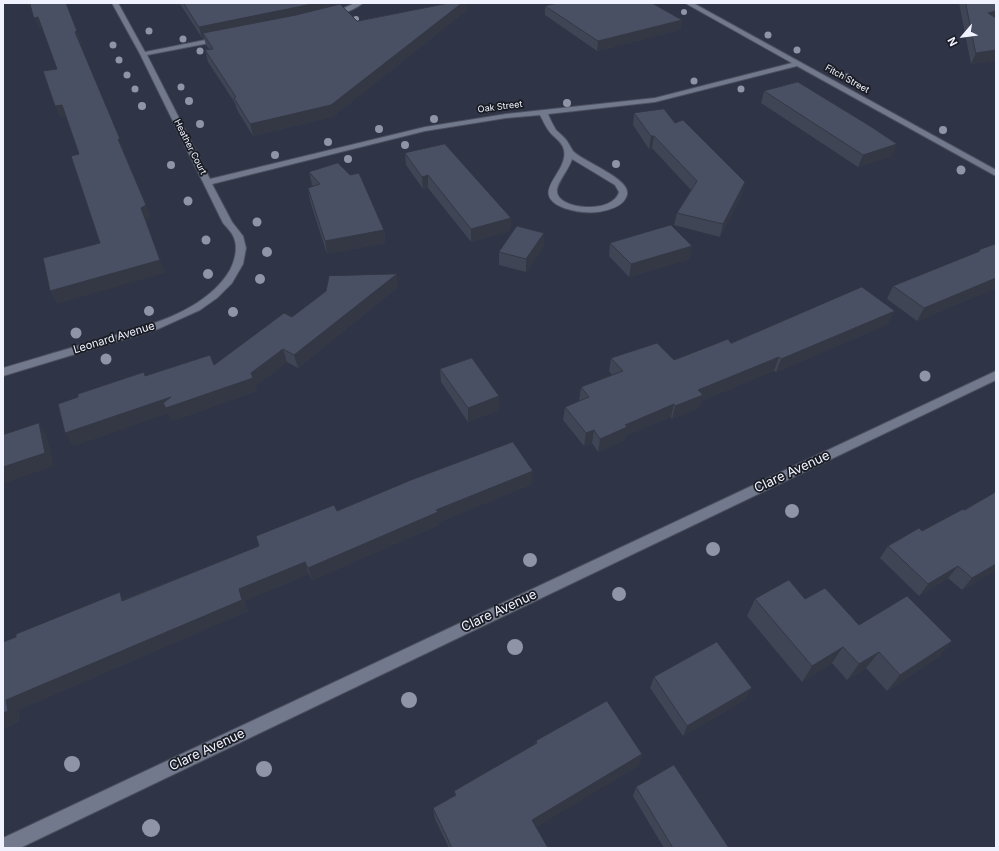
<!DOCTYPE html>
<style>
body{margin:0}
#map{position:relative;width:999px;height:851px;overflow:hidden;background:#2f3446;font-family:Inter,sans-serif}
canvas{display:block}
.frame{position:absolute;inset:0;border:4px solid #f0f3ff;pointer-events:none}
.north{position:absolute;left:943px;top:16px;width:40px;height:40px;-webkit-text-stroke:3px #1a1c24;paint-order:stroke;rotate:242deg;font-size:11px;font-weight:700;line-height:16px;text-align:center;color:#f0f3ff}
.north::after{content:'';display:block;margin:auto;width:14px;height:18px;background:#f0f3ff;clip-path:polygon(50% 0,100% 100%,50% 72%,0 100%)}
</style>
<div id="map">
<canvas width="999" height="851"></canvas>
<div class="frame"></div>
<div class="north">N</div>
</div>
<script>
const ctx = document.querySelector('canvas').getContext('2d');
ctx.lineJoin = 'round';
function strokePath(path, color, width, dash) { ctx.strokeStyle = color; ctx.lineWidth = width; ctx.lineCap = dash ? 'butt' : 'round'; ctx.setLineDash(dash || []); ctx.stroke(path); }
function paint(path, color) { ctx.fillStyle = color; ctx.fill(path, 'evenodd'); }
function drawText(font, color, halo, rows, align = 'center') {
  ctx.font = font + ' Inter,sans-serif'; ctx.lineWidth = 3.5; ctx.setLineDash([]); ctx.textBaseline = 'middle'; ctx.strokeStyle = halo; ctx.fillStyle = color; for (const [text, x, y, turn = 0] of rows) {
    ctx.save(); ctx.translate(x, y); ctx.rotate((+turn || 0) * Math.PI / 180); ctx.textAlign = isNaN(turn) ? turn : align; if (halo) ctx.strokeText(text, 0, 0); ctx.fillText(text, 0, 0); ctx.restore();
  }
}
const minor = new Path2D(`
 M 112,3 L 118,3 L 145,52 L 220,37 L 223,39 L 220,41 L 147,55 L 210,179 L 425,127 L 506,114 L 655,98 L 792,63 L 685,3 L 693,3 L 996,170 L 996,176 L 797,66 L 655,102 L 548,114 C 550,119 553,125 556,130 C 560,134 564,137 567,141 C 569,144 571,148 573,151 C 583,162 632,179 627,195 C 624,205 613,209 603,211 C 591,214 576,212 564,208 C 527,193 569,173 564,150 C 562,141 553,137 549,131 C 545,126 543,120 540,115 L 506,118 L 425,131 L 212,184 L 232,222 L 243,236 L 246,248 L 243,264 L 232,283 L 217,298 L 200,310 L 158,329 L 3,376 L 3,368 C 31,360 59,351 88,343 C 135,329 203,316 230,270 C 235,260 238,248 234,238 C 232,232 227,228 223,223 L 140,54 ZM 572,159 L 615,185 L 619,192 C 613,214 559,210 557,192 C 556,183 569,170 572,159 Z
 M 355,3 L 363,3 C 357,8 335,19 329,15 Z
 M 996,371 L 996,380 L 20,848 L 3,848 L 3,838 Z`);
strokePath(minor, '#4c505f', 2);
paint(minor, '#73798d');
ctx.fillStyle = '#8f94a6';
for (const [x, y, r] of [
 [684,12,3],
 [356,19,3],
 [149,31,3.5],
 [768,35,3.5],
 [183,39,3.5],
 [113,45,3.5],
 [797,50,3.5],
 [200,51,3.5],
 [119,60,3.5],
 [127,75,3.5],
 [847,77,3.5],
 [694,81,3.5],
 [181,87,3.5],
 [135,89,3.5],
 [741,89,3.5],
 [189,101,4],
 [567,103,4],
 [142,106,4],
 [488,109,4],
 [434,119,4],
 [200,124,4],
 [379,129,4],
 [943,130,4],
 [328,142,4],
 [405,145,4],
 [275,155,4],
 [348,159,4],
 [616,164,4],
 [171,165,4],
 [961,170,4.5],
 [188,201,4.5],
 [257,222,4.5],
 [206,240,4.5],
 [267,252,5],
 [208,274,5],
 [260,279,5],
 [149,311,5],
 [233,312,5],
 [76,333,5.5],
 [106,359,5.5],
 [925,376,5.5],
 [792,511,7],
 [713,549,7],
 [530,560,7],
 [619,594,7],
 [515,647,8],
 [409,700,8],
 [72,764,8],
 [264,769,8],
 [151,828,9]
]) { ctx.beginPath(); ctx.arc(x, y, r, 0, 2 * Math.PI); ctx.fill(); }
paint(new Path2D(`
 M 175,3 L 336,3 L 336,5 L 357,21 L 449,3 L 467,3 L 467,10 L 332,117 L 253,136 L 237,110 L 235,103 L 208,62 L 205,50 L 209,49 L 206,45 L 204,38 L 202,38 L 180,4 L 176,5 Z
 M 959,3 L 996,3 L 996,61 L 971,64 Z
 M 545,6 L 682,20 L 680,30 L 597,51 L 545,15 Z
 M 764,91 L 892,156 L 858,167 L 761,103 Z
 M 634,113 L 675,123 L 742,195 L 720,237 L 674,225 L 677,213 L 691,190 L 652,148 L 649,149 L 633,125 Z
 M 405,153 L 511,218 L 510,231 L 471,242 L 428,188 L 423,189 L 406,165 Z
 M 309,172 L 384,230 L 385,243 L 327,254 L 310,201 L 308,188 L 313,186 L 312,185 Z
 M 544,233 L 544,246 L 526,272 L 499,265 L 499,252 Z
 M 610,243 L 692,246 L 689,259 L 629,277 L 609,256 Z
 M 996,244 L 996,288 L 917,321 L 887,299 L 893,286 L 978,252 L 979,250 Z
 M 398,287 L 298,368 L 287,362 L 255,386 L 257,391 L 172,421 L 168,413 L 73,446 L 146,376 L 214,365 L 292,317 Z
 M 888,324 L 776,372 L 774,371 L 701,401 L 699,408 L 672,419 L 671,417 L 625,436 L 625,440 L 598,452 L 592,443 L 584,446 L 563,420 L 565,407 L 579,401 L 581,387 L 612,375 L 609,371 L 611,358 L 674,360 L 731,343 Z
 M 440,369 L 499,410 L 468,422 L 441,382 Z
 M 532,484 L 439,522 L 439,525 L 312,580 L 309,574 L 244,601 L 248,611 L 18,710 L 19,721 L 3,729 L 3,642 L 16,637 L 125,599 L 259,546 L 337,511 Z
 M 964,510 L 996,570 L 962,590 L 948,578 L 919,596 L 880,558 L 888,546 L 922,531 Z
 M 755,599 L 805,599 L 859,625 L 952,641 L 938,657 L 887,691 L 866,668 L 847,680 L 832,663 L 802,682 L 747,616 Z
 M 654,677 L 746,699 L 683,736 L 650,688 Z
 M 536,741 L 642,754 L 638,766 L 536,827 L 548,848 L 449,848 L 435,819 L 433,808 L 455,796 L 454,791 L 535,744 Z
 M 636,787 L 729,848 L 664,848 L 633,796 Z`), '#404555');
paint(new Path2D(`
 M 26,3 L 31,3 L 32,6 L 27,7 Z
 M 175,3 L 180,3 L 180,4 L 176,5 Z
 M 317,3 L 336,3 L 337,10 L 203,33 L 204,38 L 202,38 L 199,27 Z
 M 462,3 L 467,3 L 467,10 L 332,117 L 253,136 L 250,124 Z
 M 996,11 L 996,20 L 988,13 Z
 M 38,17 L 43,28 L 39,29 L 34,18 Z
 M 682,20 L 680,30 L 597,51 L 598,41 Z
 M 77,31 L 82,43 L 79,43 L 75,32 Z
 M 996,50 L 996,61 L 971,64 L 976,53 Z
 M 62,105 L 67,117 L 60,118 L 55,106 Z
 M 651,136 L 654,136 L 652,148 L 649,149 Z
 M 118,139 L 120,139 L 125,151 L 123,151 Z
 M 897,144 L 892,156 L 858,167 L 863,155 Z
 M 428,175 L 428,188 L 423,189 L 422,177 Z
 M 745,182 L 742,195 L 720,237 L 723,224 Z
 M 146,205 L 151,217 L 146,220 L 165,273 L 57,304 L 50,291 L 141,208 Z
 M 511,218 L 510,231 L 471,242 L 471,229 Z
 M 384,230 L 385,243 L 327,254 L 325,241 Z
 M 544,233 L 544,246 L 526,272 L 526,259 Z
 M 692,246 L 689,259 L 629,277 L 631,264 Z
 M 397,274 L 398,287 L 298,368 L 294,355 Z
 M 996,278 L 996,288 L 917,321 L 924,308 Z
 M 895,311 L 888,324 L 776,372 L 781,359 Z
 M 283,349 L 287,362 L 255,386 L 257,391 L 172,421 L 163,403 L 168,413 L 73,446 L 65,433 L 171,397 L 251,373 Z
 M 779,357 L 774,371 L 701,401 L 699,408 L 672,419 L 675,406 L 698,390 Z
 M 499,396 L 499,410 L 468,422 L 468,408 Z
 M 674,404 L 671,417 L 625,436 L 625,440 L 598,452 L 600,439 L 625,425 Z
 M 39,423 L 47,436 L 54,466 L 3,484 L 3,467 Z
 M 3,427 L 7,432 L 9,449 L 3,440 Z
 M 594,430 L 592,443 L 584,446 L 586,433 Z
 M 533,471 L 532,484 L 439,522 L 439,525 L 312,580 L 308,568 L 436,510 Z
 M 305,562 L 309,574 L 244,601 L 248,611 L 18,710 L 19,721 L 3,729 L 3,713 L 6,700 L 239,589 Z
 M 996,564 L 996,570 L 962,590 L 972,578 Z
 M 958,566 L 948,578 L 919,596 L 928,584 Z
 M 120,592 L 128,604 L 122,601 Z
 M 952,641 L 938,657 L 887,691 L 900,675 Z
 M 843,647 L 832,663 L 802,682 L 812,666 Z
 M 879,652 L 866,668 L 847,680 L 859,664 Z
 M 752,688 L 746,699 L 683,736 L 687,726 Z
 M 642,754 L 638,766 L 531,831 L 532,820 Z`), '#343845');
const building = new Path2D(`
 M 30,3 L 66,3 L 77,31 L 75,32 L 120,139 L 118,139 L 146,205 L 141,208 L 160,260 L 50,291 L 43,258 L 100,243 L 71,156 L 79,154 L 62,105 L 55,106 L 43,71 L 57,69 L 38,17 L 34,18 Z
 M 184,3 L 317,3 L 199,27 Z
 M 449,3 L 462,3 L 331,105 L 250,124 L 234,98 L 236,97 L 205,50 L 213,49 L 203,33 L 296,15 L 340,4 L 357,21 Z
 M 558,3 L 652,3 L 682,20 L 598,41 L 545,6 Z
 M 966,3 L 996,3 L 996,11 L 988,13 L 996,18 L 996,50 L 976,53 Z
 M 798,82 L 870,126 L 897,144 L 863,155 L 764,91 Z
 M 664,109 L 675,123 L 683,120 L 745,182 L 723,224 L 677,213 L 697,181 L 654,136 L 651,136 L 634,113 Z
 M 445,144 L 511,218 L 471,229 L 428,175 L 422,177 L 405,153 Z
 M 338,163 L 350,175 L 359,173 L 384,230 L 325,241 L 308,188 L 320,184 L 309,172 Z
 M 671,225 L 692,246 L 631,264 L 610,243 Z
 M 517,226 L 544,233 L 526,259 L 499,252 Z
 M 996,244 L 996,278 L 924,308 L 893,286 L 980,251 L 979,250 Z
 M 397,274 L 294,355 L 283,349 L 251,373 L 253,378 L 166,408 L 163,403 L 171,397 L 65,433 L 58,404 L 78,397 L 78,394 L 144,372 L 145,376 L 210,355 L 214,365 L 284,313 L 292,317 L 326,291 L 329,276 Z
 M 862,287 L 895,311 L 781,359 L 779,357 L 698,390 L 703,395 L 675,406 L 674,404 L 625,425 L 627,427 L 600,439 L 594,430 L 586,433 L 565,407 L 589,397 L 581,387 L 623,371 L 611,358 L 657,343 L 674,360 L 728,339 L 731,343 Z
 M 472,358 L 499,396 L 468,408 L 440,369 Z
 M 39,423 L 45,453 L 3,467 L 3,435 Z
 M 513,442 L 533,471 L 436,510 L 438,512 L 308,568 L 305,562 L 239,589 L 242,600 L 6,700 L 8,711 L 3,713 L 3,642 L 16,637 L 16,634 L 120,592 L 122,601 L 259,546 L 256,536 L 334,505 L 337,511 L 411,480 Z
 M 996,492 L 996,564 L 972,578 L 958,566 L 928,584 L 888,546 L 919,528 L 922,531 L 963,509 L 964,510 Z
 M 789,580 L 805,599 L 825,588 L 859,625 L 907,596 L 952,641 L 900,675 L 879,652 L 859,664 L 843,647 L 812,666 L 755,599 Z
 M 717,642 L 752,688 L 687,726 L 654,677 Z
 M 607,701 L 642,754 L 532,820 L 548,848 L 452,848 L 433,808 L 456,795 L 454,791 L 537,743 L 536,741 Z
 M 674,765 L 729,848 L 673,848 L 636,787 Z`);
paint(building, '#4a5063');
strokePath(building, '#343845', 1);
drawText('9px', '#f0f3ff', '#1a1c24', [
 ["Fitch Street",847,79,29],
 ["Oak Street",500,107,-7],
 ["Heather Court",190,147,63]
]);
drawText('11px', '#f0f3ff', '#1a1c24', [
 ["Leonard Avenue",114,338,-17]
]);
drawText('13px', '#f0f3ff', '#1a1c24', [
 ["Clare Avenue",792,472,-25],
 ["Clare Avenue",499,611,-25],
 ["Clare Avenue",207,750,-25]
]);
</script>
